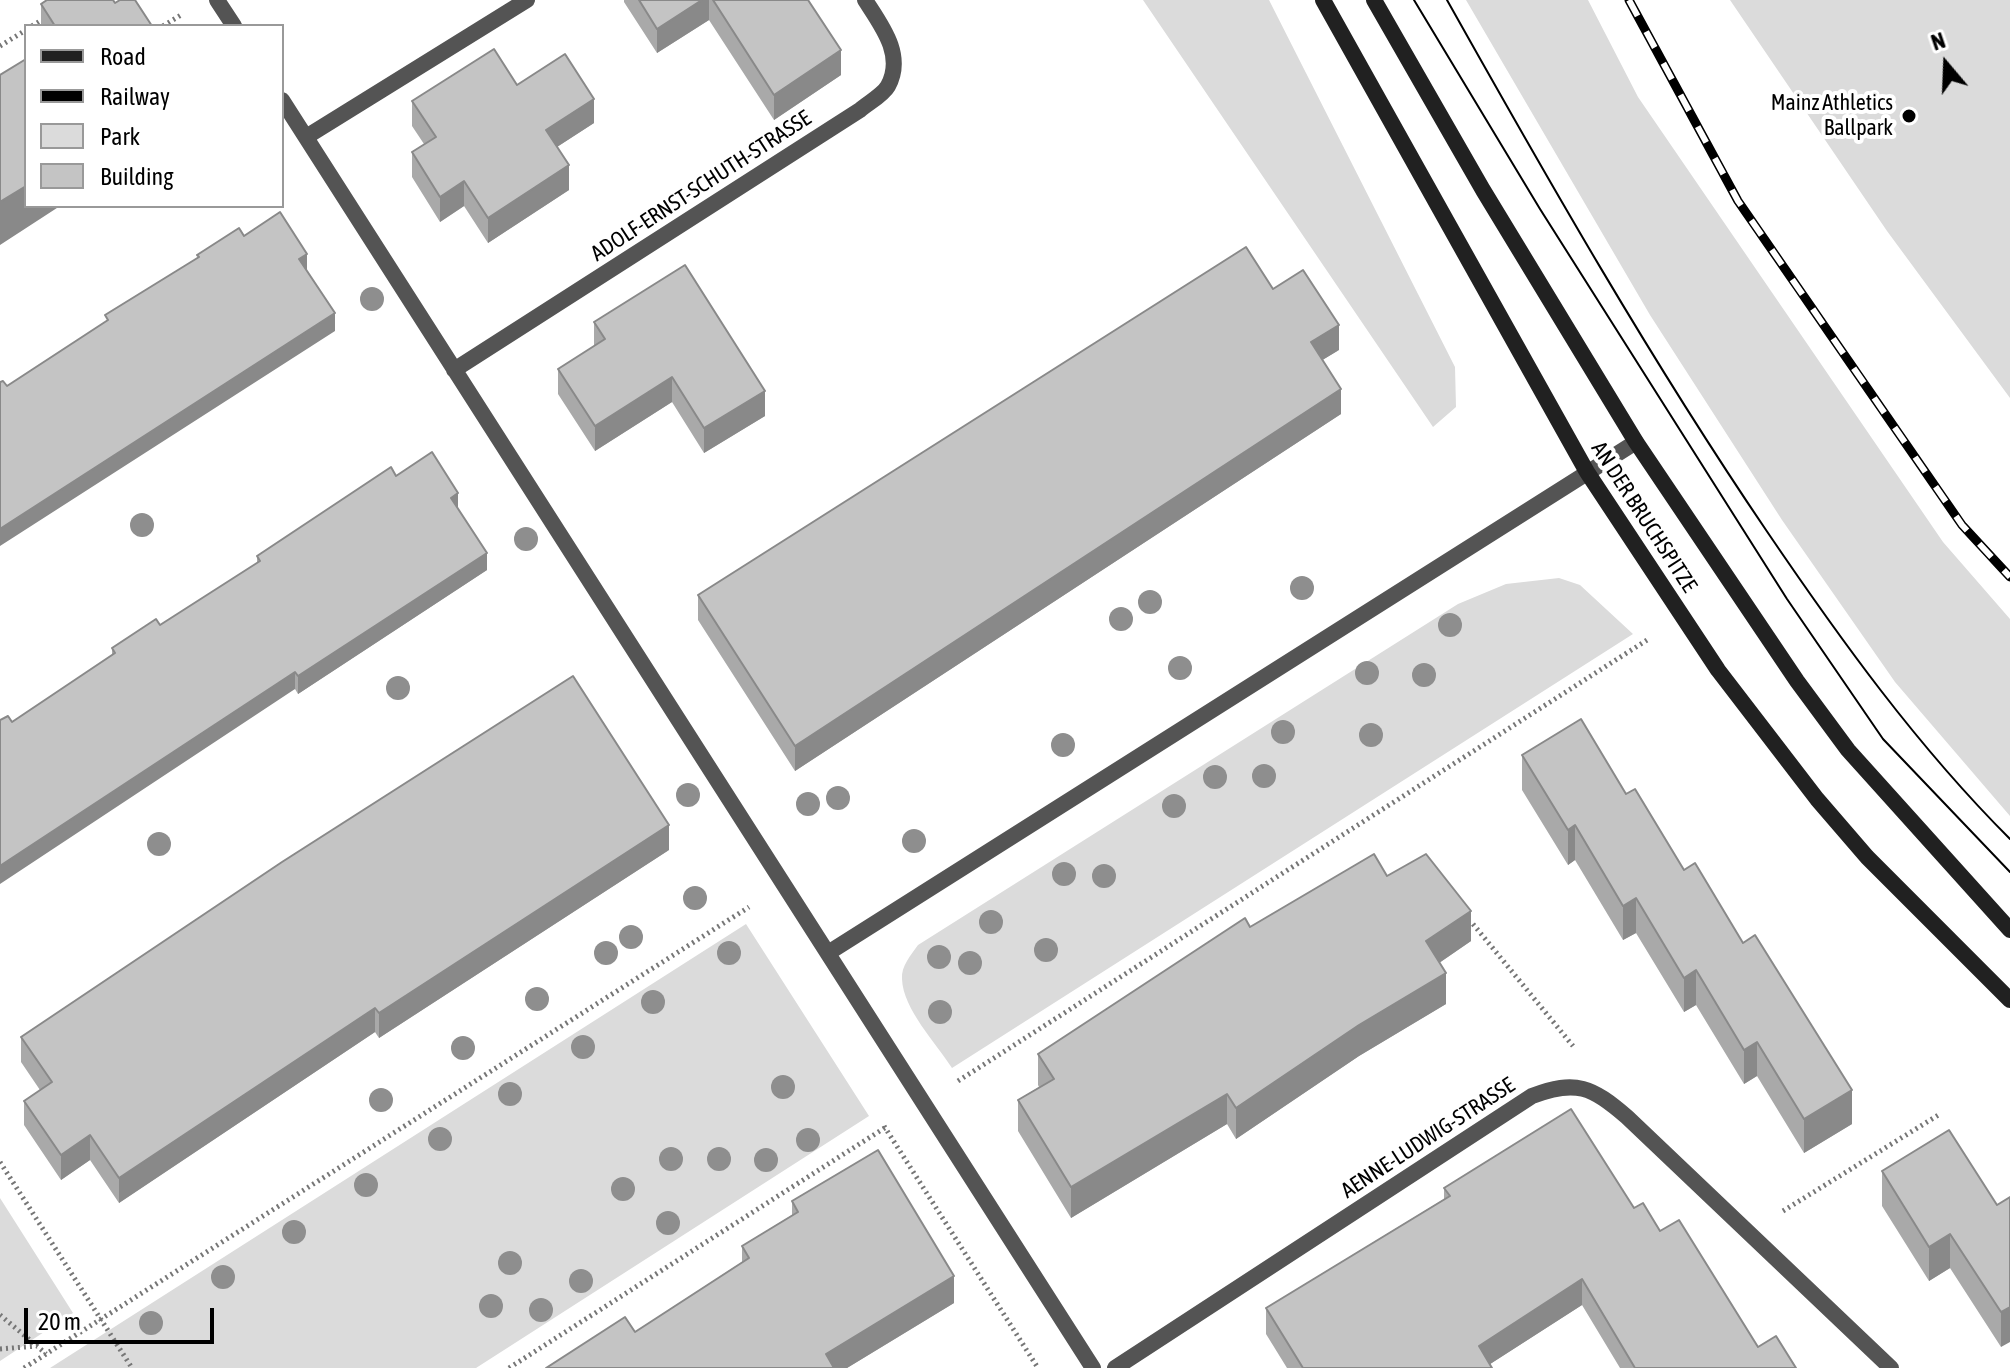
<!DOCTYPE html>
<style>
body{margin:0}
#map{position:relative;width:2010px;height:1368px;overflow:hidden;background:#fff;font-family:"Asap Condensed",sans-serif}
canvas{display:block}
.legend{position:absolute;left:24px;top:24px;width:260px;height:184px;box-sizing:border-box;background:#fff;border:2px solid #999;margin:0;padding:10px 14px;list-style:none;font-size:24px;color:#000}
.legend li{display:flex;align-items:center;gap:16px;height:40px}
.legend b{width:40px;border:2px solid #999}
.north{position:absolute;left:1906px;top:24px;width:80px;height:80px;-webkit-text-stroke:6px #fff;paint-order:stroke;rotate:341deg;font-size:22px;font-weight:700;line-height:32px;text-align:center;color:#000}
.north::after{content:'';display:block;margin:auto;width:28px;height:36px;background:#000;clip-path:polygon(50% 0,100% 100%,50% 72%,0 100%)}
.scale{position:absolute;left:24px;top:1308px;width:190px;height:36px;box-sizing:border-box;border:4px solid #000;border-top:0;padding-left:10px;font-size:24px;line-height:28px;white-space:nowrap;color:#000;-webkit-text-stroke:6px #fff;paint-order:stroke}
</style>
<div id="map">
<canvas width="2010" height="1368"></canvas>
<ul class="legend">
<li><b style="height:10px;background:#212121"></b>Road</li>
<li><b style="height:10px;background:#000"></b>Railway</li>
<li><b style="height:22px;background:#dbdbdb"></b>Park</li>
<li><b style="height:22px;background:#c4c4c4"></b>Building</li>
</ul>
<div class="north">N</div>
<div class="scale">20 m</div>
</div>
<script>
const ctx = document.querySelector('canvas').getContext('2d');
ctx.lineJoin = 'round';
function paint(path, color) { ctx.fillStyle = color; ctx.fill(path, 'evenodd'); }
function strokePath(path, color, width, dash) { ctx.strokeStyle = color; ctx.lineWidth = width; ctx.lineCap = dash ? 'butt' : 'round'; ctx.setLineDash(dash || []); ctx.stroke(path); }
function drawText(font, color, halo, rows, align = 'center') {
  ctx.font = font + ' "Asap Condensed",sans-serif'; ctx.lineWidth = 8; ctx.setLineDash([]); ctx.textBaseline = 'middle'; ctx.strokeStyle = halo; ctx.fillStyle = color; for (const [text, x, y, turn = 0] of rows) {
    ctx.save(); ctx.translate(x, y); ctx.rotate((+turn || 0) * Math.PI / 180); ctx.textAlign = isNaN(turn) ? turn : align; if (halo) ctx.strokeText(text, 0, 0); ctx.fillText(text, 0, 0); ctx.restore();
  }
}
paint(new Path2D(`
 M 1143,0 L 1269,0 L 1455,367 L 1456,407 L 1433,427 Z
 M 1466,0 L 1588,0 L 1638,97 L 1943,542 L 2010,619 L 2010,816 L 1895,682 L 1782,520 L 1650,315 Z
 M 1730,0 L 2010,0 L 2010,398 L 1887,231 Z
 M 1559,578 L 1580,585 L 1633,634 L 952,1068 C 936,1043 903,1009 902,979 C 901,966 911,955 918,945 L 1458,604 L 1506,584 Z
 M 746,924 L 869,1116 L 476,1368 L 50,1368 Z
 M 0,1198 L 73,1313 L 0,1361 Z`), '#dbdbdb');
strokePath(new Path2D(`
 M 32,26 L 45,18
 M 163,26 L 181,15
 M 0,46 L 26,30
 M 1473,924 L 1573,1046
 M 958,1081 L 1647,640
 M 884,1126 L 1038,1368
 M 0,1162 L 132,1368
 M 1783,1211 L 1940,1114
 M 0,1315 L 36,1345
 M 0,1349 L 37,1346 L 46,1354
 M 24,1368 L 749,907
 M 509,1368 L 886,1127`), '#767676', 5, [2, 4]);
strokePath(new Path2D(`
 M 217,0 L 234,26
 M 282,100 L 1093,1368
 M 306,137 L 527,0
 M 454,370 L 860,110 C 868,103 883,95 888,86 C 905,55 881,25 865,0
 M 828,953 L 1636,442
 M 1115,1368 L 1532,1096 C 1576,1079 1592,1087 1627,1117 L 1891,1368`), '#545454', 16);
strokePath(new Path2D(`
 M 1323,0 L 1587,472 L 1718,670 L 1817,799 L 1867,857 L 2010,1000
 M 1374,0 L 1483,190 L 1636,442 L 1797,681 L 1848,750 L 2010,930`), '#212121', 16);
strokePath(new Path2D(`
 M 1414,0 L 1540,209 L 1787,599 L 1883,739 L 2010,872
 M 1447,0 C 1548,180 1650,359 1766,530 C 1840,639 1917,746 2010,839`), '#000', 2);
const rail = new Path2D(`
 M 1629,0 L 1738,201 L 1962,525 L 2010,577`);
strokePath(rail, '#000', 9);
strokePath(rail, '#fff', 6, [18]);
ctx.fillStyle = '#8e8e8e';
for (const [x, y] of [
 [372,299],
 [142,525],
 [526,539],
 [1302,588],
 [1150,602],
 [1121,619],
 [1450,625],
 [1180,668],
 [1367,673],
 [1424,675],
 [398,688],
 [1283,732],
 [1371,735],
 [1063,745],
 [1264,776],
 [1215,777],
 [688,795],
 [838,798],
 [808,804],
 [1174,806],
 [914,841],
 [159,844],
 [1064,874],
 [1104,876],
 [695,898],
 [991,922],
 [631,937],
 [1046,950],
 [606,953],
 [729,953],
 [939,957],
 [970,963],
 [537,999],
 [653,1002],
 [940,1012],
 [583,1047],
 [463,1048],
 [783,1087],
 [510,1094],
 [381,1100],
 [440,1139],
 [808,1140],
 [671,1159],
 [719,1159],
 [766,1160],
 [366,1185],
 [623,1189],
 [668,1223],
 [294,1232],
 [510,1263],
 [223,1277],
 [581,1281],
 [491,1306],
 [541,1310],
 [151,1323]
]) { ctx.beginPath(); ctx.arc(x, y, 12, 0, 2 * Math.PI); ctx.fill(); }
paint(new Path2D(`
 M 624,0 L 808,0 L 841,75 L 774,120 L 709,20 L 657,53 L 624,2 Z
 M 115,3 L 152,26 L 41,26 L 41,4 Z
 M 517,85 L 594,123 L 557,147 L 569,190 L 488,243 L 464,206 L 440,222 L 412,177 L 412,152 L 424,144 L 412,126 L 412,101 Z
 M 594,322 L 765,416 L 704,453 L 672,402 L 595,451 L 558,394 L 558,369 L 594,346 Z
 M 1339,350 L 1322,360 L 1341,414 L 795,771 L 698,620 L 698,595 Z
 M 396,476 L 458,510 L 487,570 L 298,694 L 295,689 L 12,722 L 112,656 L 112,648 L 160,625 L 257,563 L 257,556 Z
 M 1522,755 L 1626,794 L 1684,870 L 1852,1124 L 1804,1153 L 1757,1076 L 1744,1084 L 1696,1005 L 1684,1012 L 1636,933 L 1623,940 L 1575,860 L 1568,865 L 1522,790 Z
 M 669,850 L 379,1038 L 375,1032 L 119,1203 L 90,1160 L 61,1180 L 24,1125 L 24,1101 L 40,1090 L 21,1062 L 21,1037 Z
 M 1387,876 L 1471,941 L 1439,963 L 1446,1004 L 1359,1056 L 1236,1139 L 1227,1124 L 1071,1218 L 1018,1131 L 1018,1100 L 1039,1087 L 1038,1085 L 1038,1054 Z
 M 1882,1171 L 1997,1205 L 2010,1197 L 2001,1347 L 1950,1268 L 1929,1281 L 1882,1206 Z
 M 1444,1188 L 1634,1208 L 1660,1231 L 1758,1347 L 1796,1368 L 1620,1368 L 1582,1305 L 1490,1364 L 1492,1368 L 1287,1368 L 1266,1334 L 1266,1308 L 1444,1199 Z
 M 792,1201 L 954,1303 L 847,1368 L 546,1368 L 635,1332 L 742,1262 L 742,1246 L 792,1215 Z`), '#a9a9a9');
paint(new Path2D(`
 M 702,0 L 709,0 L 709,20 L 657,53 L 657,29 Z
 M 841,50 L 841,75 L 774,120 L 774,95 Z
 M 594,99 L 594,123 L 546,154 L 546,130 Z
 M 569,165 L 569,190 L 488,243 L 488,218 Z
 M 464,181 L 464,206 L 440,222 L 440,197 Z
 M 26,186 L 26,206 L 60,206 L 0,245 L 0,202 Z
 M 307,254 L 307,271 L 299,259 Z
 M 335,313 L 335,331 L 0,546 L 0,529 Z
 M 1339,325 L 1339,350 L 1311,367 L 1311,342 Z
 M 672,377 L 672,402 L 595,451 L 595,426 Z
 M 1341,389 L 1341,414 L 795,771 L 795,746 Z
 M 765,391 L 765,416 L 704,453 L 704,428 Z
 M 458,493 L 458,511 L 451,498 Z
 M 487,553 L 487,570 L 298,694 L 298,676 Z
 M 295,672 L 295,689 L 0,884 L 0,866 Z
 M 669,825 L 669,850 L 379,1038 L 379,1013 Z
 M 1575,825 L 1575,860 L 1568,865 L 1568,830 Z
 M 1636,898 L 1636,933 L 1623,940 L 1623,906 Z
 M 1471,911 L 1471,941 L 1426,972 L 1426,941 Z
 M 1696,970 L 1696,1005 L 1684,1012 L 1684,978 Z
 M 1446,973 L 1446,1004 L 1359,1056 L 1236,1139 L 1236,1108 L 1359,1025 Z
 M 375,1008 L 375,1032 L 119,1203 L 119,1178 Z
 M 1757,1042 L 1757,1076 L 1744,1084 L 1744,1050 Z
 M 1852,1090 L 1852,1124 L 1804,1153 L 1804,1119 Z
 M 1227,1094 L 1227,1124 L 1071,1218 L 1071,1187 Z
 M 90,1135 L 90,1160 L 61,1180 L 61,1155 Z
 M 1950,1234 L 1950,1268 L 1929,1281 L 1929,1247 Z
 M 954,1276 L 954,1303 L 847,1368 L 826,1368 L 826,1354 Z
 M 1582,1279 L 1582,1305 L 1484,1368 L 1479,1346 Z
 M 2010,1307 L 2010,1342 L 2001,1347 L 2001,1312 Z`), '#898989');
const building = new Path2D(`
 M 47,0 L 113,0 L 115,3 L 120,0 L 135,0 L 152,26 L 55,26 L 41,4 Z
 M 639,0 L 702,0 L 657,29 Z
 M 713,0 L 808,0 L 841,50 L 774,95 Z
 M 494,49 L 517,85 L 565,54 L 594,99 L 546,130 L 569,165 L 488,218 L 464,181 L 440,197 L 412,152 L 436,137 L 412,101 Z
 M 26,59 L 26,186 L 0,202 L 0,75 Z
 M 280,212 L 307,254 L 299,259 L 335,313 L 0,529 L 0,382 L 3,381 L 7,386 L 108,320 L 105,315 L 199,257 L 197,255 L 239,228 L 244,236 Z
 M 1246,247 L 1273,289 L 1303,270 L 1339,325 L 1311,342 L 1341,389 L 795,746 L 698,595 Z
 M 685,265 L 765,391 L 704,428 L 672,377 L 595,426 L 558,369 L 605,339 L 594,322 Z
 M 432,452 L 458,493 L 451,498 L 487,553 L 298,676 L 295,672 L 0,866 L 0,720 L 8,716 L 12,722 L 115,653 L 112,648 L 156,619 L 160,625 L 260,561 L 257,556 L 391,467 L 396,476 Z
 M 573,676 L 669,825 L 379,1013 L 375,1008 L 119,1178 L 90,1135 L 61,1155 L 24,1101 L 52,1082 L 21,1037 L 282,862 Z
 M 1581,719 L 1626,794 L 1635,789 L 1684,870 L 1695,863 L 1743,943 L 1755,935 L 1852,1090 L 1804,1119 L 1757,1042 L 1744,1050 L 1696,970 L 1684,978 L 1636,898 L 1623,906 L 1575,825 L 1568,830 L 1522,755 Z
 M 1374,854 L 1387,876 L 1426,854 L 1471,911 L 1426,941 L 1446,973 L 1359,1025 L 1236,1108 L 1227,1094 L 1071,1187 L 1018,1100 L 1054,1079 L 1038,1054 L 1245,918 L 1250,927 Z
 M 1571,1109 L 1634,1208 L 1643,1203 L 1660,1231 L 1679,1220 L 1758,1347 L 1776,1336 L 1796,1368 L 1635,1368 L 1582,1279 L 1479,1346 L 1492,1368 L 1303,1368 L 1266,1308 L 1450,1196 L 1444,1188 Z
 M 1949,1130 L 1997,1205 L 2010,1197 L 2010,1307 L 2001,1312 L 1950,1234 L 1929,1247 L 1882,1171 Z
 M 878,1150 L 954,1276 L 826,1354 L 834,1368 L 546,1368 L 625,1317 L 635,1332 L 749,1258 L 742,1246 L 798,1212 L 792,1201 Z`);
paint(building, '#c4c4c4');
strokePath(building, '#898989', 2);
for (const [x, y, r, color] of [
 [1909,116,8,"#000"]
]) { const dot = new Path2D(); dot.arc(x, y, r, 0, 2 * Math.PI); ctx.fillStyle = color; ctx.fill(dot); strokePath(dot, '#fff', 3); }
drawText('22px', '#000', '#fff', [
 ["Mainz Athletics",1893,103],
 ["Ballpark",1893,128]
], 'right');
drawText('22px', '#000', '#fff', [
 ["ADOLF-ERNST-SCHUTH-STRASSE",701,186,-33],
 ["AN DER BRUCHSPITZE",1644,517,57],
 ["AENNE-LUDWIG-STRASSE",1428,1138,-33]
]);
</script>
